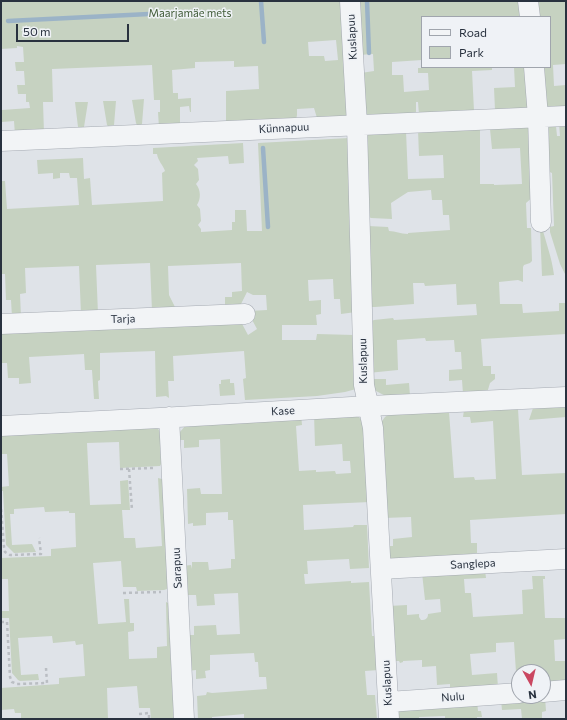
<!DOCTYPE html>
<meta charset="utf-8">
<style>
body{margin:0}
#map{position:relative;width:567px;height:720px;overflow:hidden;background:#dfe3e8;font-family:Commissioner,sans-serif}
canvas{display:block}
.frame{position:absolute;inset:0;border:2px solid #29323f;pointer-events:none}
.legend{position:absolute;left:421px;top:16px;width:130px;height:52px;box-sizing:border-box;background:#eff2f6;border:1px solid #a0a5ad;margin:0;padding:5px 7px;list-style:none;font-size:12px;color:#29323f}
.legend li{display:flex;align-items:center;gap:8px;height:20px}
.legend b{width:20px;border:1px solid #a0a5ad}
.north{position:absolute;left:511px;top:664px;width:40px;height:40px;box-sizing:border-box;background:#eff2f6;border:1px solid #a0a5ad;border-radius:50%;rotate:172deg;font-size:11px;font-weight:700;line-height:16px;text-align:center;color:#29323f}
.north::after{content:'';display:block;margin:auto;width:14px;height:18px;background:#ca4761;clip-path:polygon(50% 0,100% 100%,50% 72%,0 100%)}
.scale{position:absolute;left:16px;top:24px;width:113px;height:18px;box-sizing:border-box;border:2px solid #29323f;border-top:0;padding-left:5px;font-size:12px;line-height:14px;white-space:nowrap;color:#29323f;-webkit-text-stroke:3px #eff2f6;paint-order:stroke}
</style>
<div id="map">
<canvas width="567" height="720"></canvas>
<div class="frame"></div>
<ul class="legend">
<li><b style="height:5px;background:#f2f4f6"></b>Road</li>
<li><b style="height:11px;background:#c6d2c1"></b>Park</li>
</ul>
<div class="north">N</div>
<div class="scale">50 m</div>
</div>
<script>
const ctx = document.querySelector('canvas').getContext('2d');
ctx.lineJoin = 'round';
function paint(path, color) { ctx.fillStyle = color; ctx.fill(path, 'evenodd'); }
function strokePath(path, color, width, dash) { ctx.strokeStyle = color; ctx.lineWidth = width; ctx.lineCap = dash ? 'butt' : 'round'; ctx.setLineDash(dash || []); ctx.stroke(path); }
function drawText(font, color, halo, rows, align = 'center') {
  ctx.font = font + ' Commissioner,sans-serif'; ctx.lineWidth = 3; ctx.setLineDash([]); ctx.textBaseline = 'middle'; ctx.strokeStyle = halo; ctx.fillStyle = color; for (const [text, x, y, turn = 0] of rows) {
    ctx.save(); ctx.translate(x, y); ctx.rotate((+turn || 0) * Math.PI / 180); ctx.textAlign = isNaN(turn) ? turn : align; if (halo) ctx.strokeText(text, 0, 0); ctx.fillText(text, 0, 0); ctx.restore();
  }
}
paint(new Path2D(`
 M 1,1 L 346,1 L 349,116 L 317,118 L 314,108 L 297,109 L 297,115 L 296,120 L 226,123 L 226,91 L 259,89 L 258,66 L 234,67 L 234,61 L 195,62 L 195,68 L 172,70 L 173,93 L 178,93 L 178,99 L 191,98 L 191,112 L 190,112 L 189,106 L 180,107 L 180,123 L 159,128 L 158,112 L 160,112 L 160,100 L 154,100 L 152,65 L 52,69 L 53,102 L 43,102 L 44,133 L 15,135 L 14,121 L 2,122 L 2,110 L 30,108 L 29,102 L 26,102 L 26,94 L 18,94 L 17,85 L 25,85 L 24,71 L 16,71 L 15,62 L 24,62 L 23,47 L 17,46 L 17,48 L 1,49 ZM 336,40 L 338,60 L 325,61 L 324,56 L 309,56 L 308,42 Z
 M 354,1 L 525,1 L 526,17 L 422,17 L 422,60 L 392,62 L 392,75 L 403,75 L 404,92 L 429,90 L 428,73 L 418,73 L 418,68 L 427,68 L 427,67 L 492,67 L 492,70 L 472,71 L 474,111 L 419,115 L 418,102 L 416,102 L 416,113 L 367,116 L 361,73 L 374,71 L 373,54 L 359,55 Z
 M 533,1 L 566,1 L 566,64 L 553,65 L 554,86 L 566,85 L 566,109 L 547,110 L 537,67 L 550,67 L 550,17 L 533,17 Z
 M 514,67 L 530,67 L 531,108 L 495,110 L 494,88 L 515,87 Z
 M 144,99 L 142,124 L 141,125 L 137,125 L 136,123 L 132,100 Z
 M 103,101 L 116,101 L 114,125 L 108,126 L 107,125 Z
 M 75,102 L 88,102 L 84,127 L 83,128 L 78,127 Z
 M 559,123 L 566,123 L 566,274 L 565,274 L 560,264 L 550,232 L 550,227 L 554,226 L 552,173 L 545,170 L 545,124 L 556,126 L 557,136 L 560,136 Z
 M 530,126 L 534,196 L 526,203 L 527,228 L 531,228 L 532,261 L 530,263 L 524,265 L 523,267 L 523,282 L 518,280 L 499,282 L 500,304 L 522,304 L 523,313 L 559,311 L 559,303 L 566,303 L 566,334 L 481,339 L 483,366 L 491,366 L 491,374 L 495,374 L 495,379 L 490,383 L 487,393 L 463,394 L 462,380 L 449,381 L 449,370 L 462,369 L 461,352 L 455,352 L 454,340 L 426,341 L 425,338 L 397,340 L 398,370 L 368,373 L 368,323 L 374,320 L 393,318 L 394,320 L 477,315 L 476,304 L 457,305 L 456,284 L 425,286 L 424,283 L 413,283 L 414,304 L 375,307 L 371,307 L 368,226 L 388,227 L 389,231 C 396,231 400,234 408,234 L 408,233 L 450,230 L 449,215 L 443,215 L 442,200 L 432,200 L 431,190 L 408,192 L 391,203 L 392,219 L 371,218 L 369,217 L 366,136 L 369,133 L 406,131 L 408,179 L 444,178 L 443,155 L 419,156 L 418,130 L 480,129 L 480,184 L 494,184 L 494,185 L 522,184 L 520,148 L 492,149 L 490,129 L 493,127 Z
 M 349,138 L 356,312 L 341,314 L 340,299 L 334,299 L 333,279 L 308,280 L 309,301 L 321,300 L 321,314 L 316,315 L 317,325 L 282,325 L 282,340 L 316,340 L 317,334 L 354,335 L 356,389 L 345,392 L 317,396 L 245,400 L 243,379 L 246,378 L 244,351 L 173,356 L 174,381 L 168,381 L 169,398 L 166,396 L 156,397 L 155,351 L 100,353 L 100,380 L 98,381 L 99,399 L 94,399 L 92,370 L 85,370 L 84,354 L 29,357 L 31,383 L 19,384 L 19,378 L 8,378 L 7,363 L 1,363 L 1,331 L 240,320 L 248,335 L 257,329 L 250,316 L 249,311 L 267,310 L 266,295 L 253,295 L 247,292 L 240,306 L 225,307 L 225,297 L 232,297 L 232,292 L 242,291 L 241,263 L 168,266 L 169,295 L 176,309 L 152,311 L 150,263 L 96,265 L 98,314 L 81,314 L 79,266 L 25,268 L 26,293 L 20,294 L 21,317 L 12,317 L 11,300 L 6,300 L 5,274 L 1,274 L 1,181 L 5,181 L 7,209 L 79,205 L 77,178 L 70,178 L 69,173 L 60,173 L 60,178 L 53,179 L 53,173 L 38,174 L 37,160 L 83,158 L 84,179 L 90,178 L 92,205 L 163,201 L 162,173 L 165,171 C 163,165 158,161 157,154 L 153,154 L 153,148 L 243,143 L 244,163 L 229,164 L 228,156 L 197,158 L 198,161 L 194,165 L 198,169 L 199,180 L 196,184 C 201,190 201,199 197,205 L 200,209 L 201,221 L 198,225 L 201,229 L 201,232 L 232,230 L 232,222 L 235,222 L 235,210 L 246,210 L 247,231 L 262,231 L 258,143 Z
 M 540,227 L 542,227 C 546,243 552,258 554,275 L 542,276 Z
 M 230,379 L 230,383 L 234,383 L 235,395 L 220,396 L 219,384 L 221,384 L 221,380 Z
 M 369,379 L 386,379 L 386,385 L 409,383 L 410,396 C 391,398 386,398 370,387 Z
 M 566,404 L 566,417 L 529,420 L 533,408 Z
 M 517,407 L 518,409 L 522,475 L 566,473 L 566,514 L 470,520 L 471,543 L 477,543 L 477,553 L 469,554 L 469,558 L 392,561 L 389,558 L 386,546 L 393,546 L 393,539 L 412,537 L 411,517 L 384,518 L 380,424 L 385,417 L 389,414 L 449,412 L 454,478 L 474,477 L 475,480 L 496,479 L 493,421 L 471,423 L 470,417 L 463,417 L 464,410 Z
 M 301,414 L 302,425 L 296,426 L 299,471 L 316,470 L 316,472 L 335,471 L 336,474 L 351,473 L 350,461 L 343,461 L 342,444 L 315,446 L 314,414 L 355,414 L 359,417 L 365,426 L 370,502 L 303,505 L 304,530 L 353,527 L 354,525 L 367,525 L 369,568 L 350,569 L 349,559 L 307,561 L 308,574 L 304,574 L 305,584 L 351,581 L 351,583 L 369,582 L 372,636 L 377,636 L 379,670 L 365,671 L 367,695 L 375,695 L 377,719 L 244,719 L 244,714 L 212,717 L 212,719 L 198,719 L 197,696 L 206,695 L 207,692 L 212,693 L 267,689 L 266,677 L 259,677 L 258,662 L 255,662 L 254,653 L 210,655 L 210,670 L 205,671 L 206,678 L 196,679 L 196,670 L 187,671 L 185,635 L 194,635 L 194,626 L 216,625 L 217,635 L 240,634 L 238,593 L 214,594 L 215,605 L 197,606 L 196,595 L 183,595 L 182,566 L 191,565 L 192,569 L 192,562 L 208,562 L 209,570 L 231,568 L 231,559 L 235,559 L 233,520 L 228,520 L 228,512 L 206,513 L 206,525 L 193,526 L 193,523 L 188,524 L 187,489 L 200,488 L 201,494 L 222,494 L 220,439 L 199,440 L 199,447 L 184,448 L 184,440 L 175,440 L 179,433 L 186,425 Z
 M 157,427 L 160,432 L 161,464 L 160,466 L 120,468 L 119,442 L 87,443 L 90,505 L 121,504 L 120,481 L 128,480 L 130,510 L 122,510 L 124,538 L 135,538 L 136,548 L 162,546 L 158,478 L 162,479 L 168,587 L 167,589 L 164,590 L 137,591 L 136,587 L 123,587 L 121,561 L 93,563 L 98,624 L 126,622 L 124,599 L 129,599 L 130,623 L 134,623 L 134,631 L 128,632 L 129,659 L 157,658 L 157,647 L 167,646 L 166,602 L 168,603 L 174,719 L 151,719 L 150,708 L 139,708 L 137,686 L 107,688 L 108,719 L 21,719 L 21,713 L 15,713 L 14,709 L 1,710 L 1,688 L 59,684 L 59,678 L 85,676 L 83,644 L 76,645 L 75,641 L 53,643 L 52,636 L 18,638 L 21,675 L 38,674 L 39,680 L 20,681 L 18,680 L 12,673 L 9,618 L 1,618 L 1,611 L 9,611 L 8,579 L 1,579 L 1,558 L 51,556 L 51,549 L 76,547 L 75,513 L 69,513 L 69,511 L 45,512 L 44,507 L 14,509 L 14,514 L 10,514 L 12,545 L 32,544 L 36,552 L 14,553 L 6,545 L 3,491 L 1,491 L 1,487 L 9,486 L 7,454 L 2,454 L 1,433 Z
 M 485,570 L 486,578 L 464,579 L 465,593 L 471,593 L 473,617 L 523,614 L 522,590 L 533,589 L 532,576 L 545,576 L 545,579 L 543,579 L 545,618 L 566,618 L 566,639 L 554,640 L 555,661 L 566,661 L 566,679 L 565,679 L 565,683 L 543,685 L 543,672 L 519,672 L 519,687 L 517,687 L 514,642 L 496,643 L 496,652 L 470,654 L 472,675 L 497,673 L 498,688 L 450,690 L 450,684 L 437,685 L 436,666 L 422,667 L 422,660 L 403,661 L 403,662 L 400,663 L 399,661 L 392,661 L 389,606 L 407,605 L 407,615 L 419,614 L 419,617 L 421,620 C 426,620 428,618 428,614 L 441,612 L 440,599 L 425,600 L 422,573 Z
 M 541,697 L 545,697 L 546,711 L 542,712 L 542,719 L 522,719 L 521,709 L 502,710 L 501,700 L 502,700 Z
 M 477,701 L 478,711 L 481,711 L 482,717 L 477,717 L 477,719 L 445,719 L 445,716 L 419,717 L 419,719 L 395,719 L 399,709 Z`), '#c6d2c1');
strokePath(new Path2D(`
 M 261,1 L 264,42
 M 367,1 L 369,53
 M 8,21 L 169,13
 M 263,148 L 268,227`), '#9bb3c7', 4.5);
const minor = new Path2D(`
 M 350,1 L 357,125 L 364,385 L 373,428 L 389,719
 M 528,1 L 530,17
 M 534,67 L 538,117 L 541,222
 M 1,141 L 566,116
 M 1,324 L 245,314
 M 169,417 L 184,719
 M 1,426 L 160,418 L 369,406 L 566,397
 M 381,569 L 566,559
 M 543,692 L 566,690
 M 388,702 L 519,693`);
strokePath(minor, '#a5aab2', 21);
strokePath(new Path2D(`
 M 120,469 L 154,468
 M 129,469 L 132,510
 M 1,509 L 4,547 L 5,552 L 10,555 L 41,554 L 39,538
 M 123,593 L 161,592
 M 1,622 L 7,622 L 10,677 L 12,682 L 17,684 L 47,683 L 46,668
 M 139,714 L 149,713 L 149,719`), '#babec3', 2.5, [3, 3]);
strokePath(minor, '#f2f4f6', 20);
drawText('11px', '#3f5a36', '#eff2f6', [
 ["Maarjamäe mets",190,13]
]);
drawText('11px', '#29323f', '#eff2f6', [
 ["Kuslapuu",352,37,-93],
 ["Künnapuu",284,128,-3],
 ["Tarja",123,319,-2],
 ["Kuslapuu",363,361,-91],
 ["Kase",283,411,-3],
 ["Sanglepa",473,564,-3],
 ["Sarapuu",177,568,-93],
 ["Kuslapuu",387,683,-93],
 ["Nulu",453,697,-4]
]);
</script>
